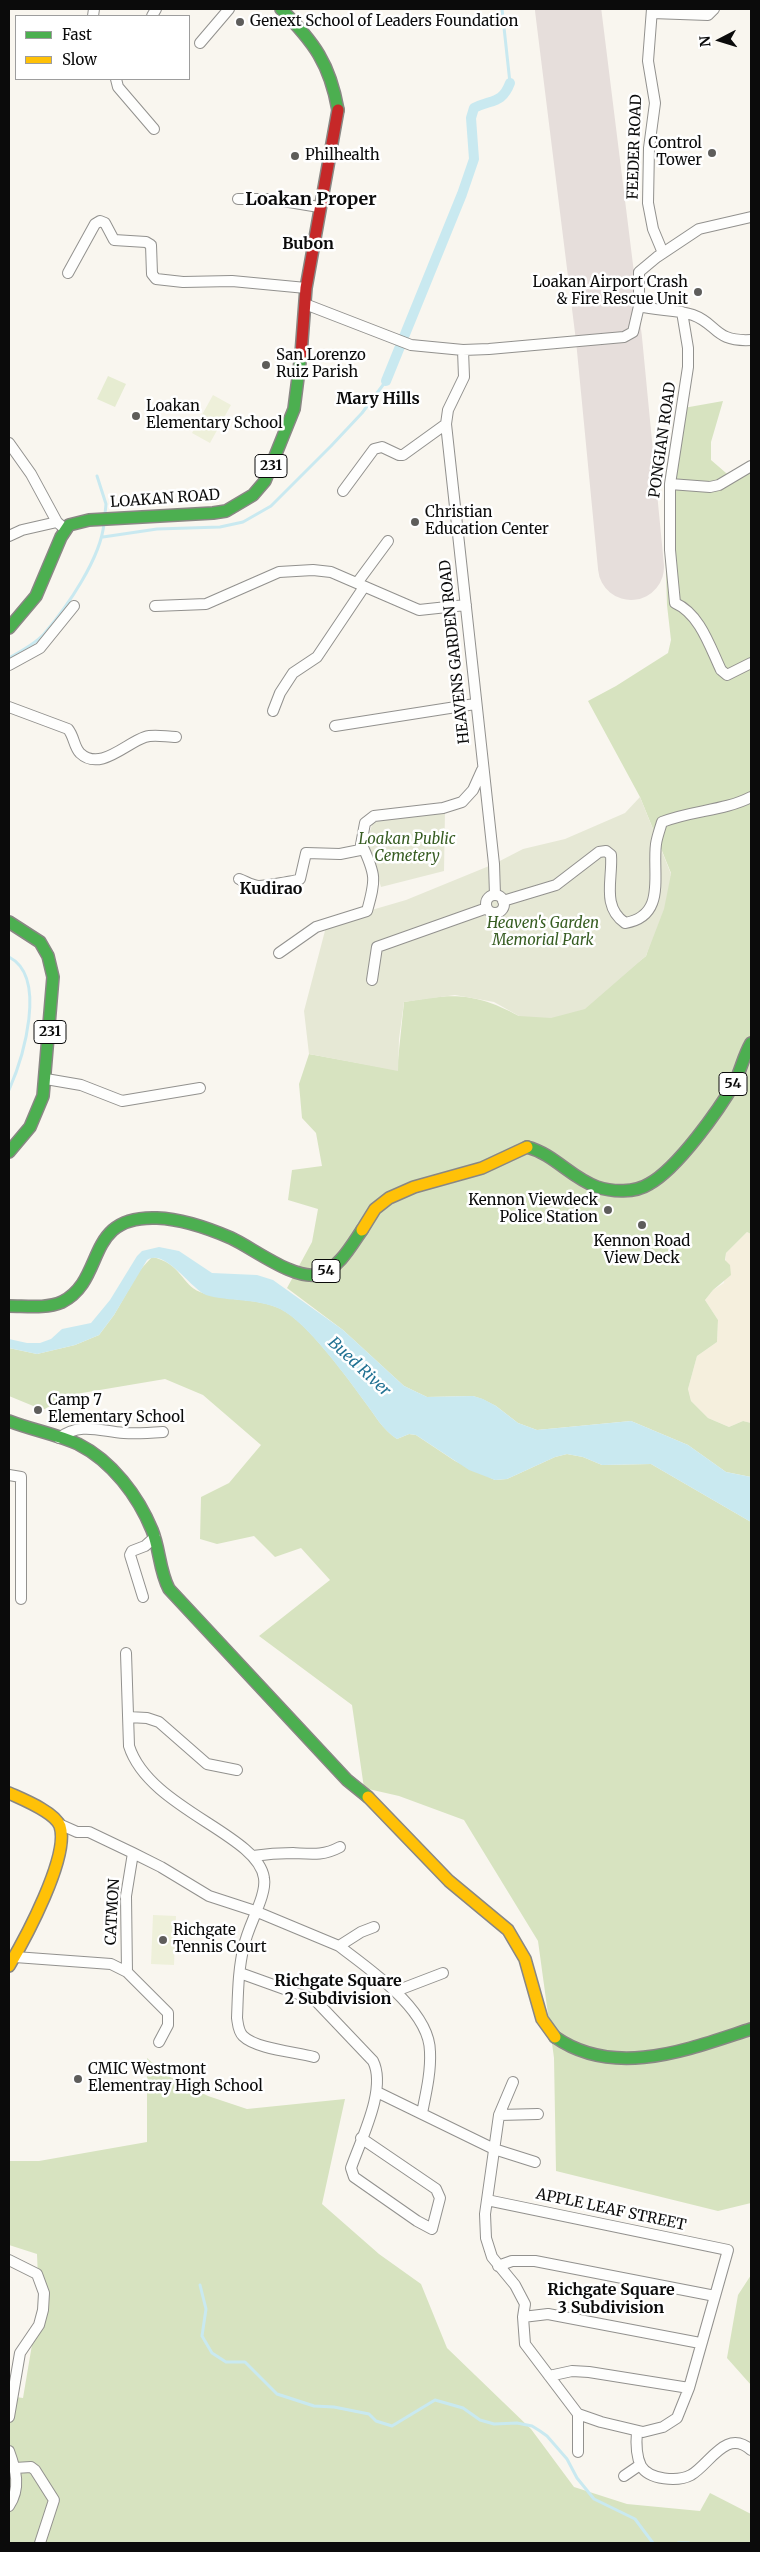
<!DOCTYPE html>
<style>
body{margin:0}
#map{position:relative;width:760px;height:2552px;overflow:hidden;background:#f9f6ef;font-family:Merriweather,serif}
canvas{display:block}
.frame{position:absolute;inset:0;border:10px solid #0b0b0b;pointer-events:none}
.legend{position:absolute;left:15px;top:15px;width:175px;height:65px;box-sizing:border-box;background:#fff;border:1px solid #9d9d9d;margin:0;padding:6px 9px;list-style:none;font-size:15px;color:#0b0b0b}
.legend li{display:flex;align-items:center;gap:10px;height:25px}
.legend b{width:25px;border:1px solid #9d9d9d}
.north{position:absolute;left:695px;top:15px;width:50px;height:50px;-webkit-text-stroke:4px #fff;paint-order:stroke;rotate:265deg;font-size:14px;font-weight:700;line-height:20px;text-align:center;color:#0b0b0b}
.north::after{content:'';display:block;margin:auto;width:18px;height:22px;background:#0b0b0b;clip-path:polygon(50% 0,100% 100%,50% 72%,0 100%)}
</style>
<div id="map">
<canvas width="760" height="2552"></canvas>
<div class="frame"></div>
<ul class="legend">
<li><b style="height:6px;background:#4caf50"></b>Fast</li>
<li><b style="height:6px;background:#ffc107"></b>Slow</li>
</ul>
<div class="north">N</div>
</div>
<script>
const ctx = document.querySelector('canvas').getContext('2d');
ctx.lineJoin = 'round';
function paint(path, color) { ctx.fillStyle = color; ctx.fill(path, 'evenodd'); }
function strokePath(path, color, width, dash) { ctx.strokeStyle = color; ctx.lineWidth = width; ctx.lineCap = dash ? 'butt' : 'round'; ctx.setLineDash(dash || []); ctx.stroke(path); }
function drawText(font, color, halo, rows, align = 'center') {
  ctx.font = font + ' Merriweather,serif'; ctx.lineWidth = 5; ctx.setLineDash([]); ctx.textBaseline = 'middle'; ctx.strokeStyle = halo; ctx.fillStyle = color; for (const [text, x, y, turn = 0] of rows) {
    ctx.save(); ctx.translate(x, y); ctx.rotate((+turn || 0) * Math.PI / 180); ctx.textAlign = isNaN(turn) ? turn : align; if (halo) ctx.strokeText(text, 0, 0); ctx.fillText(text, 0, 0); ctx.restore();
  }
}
paint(new Path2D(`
 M 747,1232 L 751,1234 L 751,1423 L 743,1421 L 729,1427 L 708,1418 L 691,1401 L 688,1389 L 697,1356 L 717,1342 L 718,1320 L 705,1300 L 713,1290 L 724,1283 L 726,1253 Z`), '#f5efdd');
paint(new Path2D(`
 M 108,376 L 126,384 L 115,407 L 97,399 Z`), '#e6ecd1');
paint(new Path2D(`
 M 723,401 L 711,442 L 711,460 L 733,479 L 751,470 L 751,1234 L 747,1232 L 726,1253 L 725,1260 L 730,1265 L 731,1275 L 713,1290 L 705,1300 L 718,1320 L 717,1342 L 697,1356 L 688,1389 L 691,1401 L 708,1418 L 729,1427 L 743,1421 L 751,1423 L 751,1477 L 726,1472 L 688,1445 L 631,1421 L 537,1430 L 518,1423 L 496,1406 L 482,1399 L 473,1396 L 427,1397 L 404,1386 L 343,1330 L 287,1288 L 312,1242 L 318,1209 L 288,1200 L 292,1170 L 322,1166 L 316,1133 L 302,1118 L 299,1084 L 309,1054 L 397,1070 L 404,1002 C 452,993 475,992 519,1016 L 614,981 L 646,956 L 671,873 L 640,797 L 588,701 L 616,686 L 668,653 L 671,640 L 667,605 L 664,506 L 678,409 Z
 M 152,1257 C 181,1263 182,1285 200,1292 C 226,1302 255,1297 281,1309 C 307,1322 347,1377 365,1402 C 375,1415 382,1429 397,1439 L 409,1434 L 416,1435 L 455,1461 L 495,1480 L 507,1479 L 555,1457 L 567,1454 L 583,1457 L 602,1465 L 651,1464 L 751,1522 L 751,2203 L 718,2211 L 556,2171 L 554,2058 L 538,1941 L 464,1820 L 399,1796 L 364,1788 L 352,1705 L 259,1636 L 330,1580 L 301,1548 L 275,1557 L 254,1536 L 217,1544 L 200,1539 L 201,1497 L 229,1483 L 261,1445 L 203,1395 L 165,1379 L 70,1395 L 43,1410 L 9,1396 L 9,1348 L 37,1354 L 75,1345 L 99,1335 L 114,1315 L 140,1270 Z
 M 147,2058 L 166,2075 L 208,2096 L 247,2109 L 345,2099 L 322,2204 L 379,2254 L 421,2284 L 447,2348 L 531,2429 L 574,2487 L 627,2504 L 700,2511 L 710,2493 L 751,2514 L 751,2543 L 9,2543 L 9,2396 L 23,2398 L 39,2303 L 37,2254 L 9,2245 L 9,2161 L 39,2161 L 147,2142 Z
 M 751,2275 L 751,2385 L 727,2358 L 738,2295 Z`), '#d7e3c0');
paint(new Path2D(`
 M 640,797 L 671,874 L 664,909 L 646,956 L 585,1009 L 551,1018 L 519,1016 L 494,1002 L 455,995 L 404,1002 L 399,1039 L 398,1071 L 309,1054 L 304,1011 L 327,923 L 406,900 L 494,864 L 523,849 L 565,839 L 625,813 Z
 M 445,811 L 444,871 L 381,887 L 367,840 L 373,822 Z`), '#e6e8d5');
paint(new Path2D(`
 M 213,395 L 231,405 L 210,443 L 192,433 Z
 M 153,1915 L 176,1916 L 174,1965 L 151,1964 Z`), '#eef0da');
paint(new Path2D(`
 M 159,1247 L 179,1251 L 212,1273 L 257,1275 L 273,1280 L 343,1330 L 404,1386 L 427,1397 L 473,1396 L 483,1399 L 496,1406 L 518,1423 L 537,1430 L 631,1421 L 688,1445 L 726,1472 L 751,1477 L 751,1522 L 651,1464 L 602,1465 L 583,1457 L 567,1454 L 555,1457 L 507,1479 L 495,1480 L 469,1470 L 416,1435 L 409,1434 L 397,1439 C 383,1430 376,1417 367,1405 C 348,1379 307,1322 280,1309 C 256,1298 230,1302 206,1295 C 190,1288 165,1248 147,1260 L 114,1315 L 99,1335 L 75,1345 L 37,1354 L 9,1348 L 9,1339 L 27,1343 L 40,1343 L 51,1339 L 62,1329 L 91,1323 L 110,1300 L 137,1256 L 142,1251 Z`), '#c9e9f0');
strokePath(new Path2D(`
 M 502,9 L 510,83
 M 97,476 L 106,504 L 105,514
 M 103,537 L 157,529 L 220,527 L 243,522 L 271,506 L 331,446 L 362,413 L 386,381
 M 9,658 C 20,652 36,643 44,634 C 67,607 101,558 104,523
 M 9,957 C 48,977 23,1058 9,1090
 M 200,2285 L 206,2309 L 202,2336 L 212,2353 L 226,2362 L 245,2362 L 277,2394 L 314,2406 L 334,2407 L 369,2414 L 376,2421 L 392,2426 L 435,2400 L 463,2408 L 480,2420 L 494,2424 L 517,2423 L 532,2426 L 540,2431 L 547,2436 L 567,2459 L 577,2478 L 594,2499 L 635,2519 L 653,2543
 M 678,2543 L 689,2543`), '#c9e9f0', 3);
strokePath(new Path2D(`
 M 386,381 L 462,194 L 474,159 L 471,118 L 474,108 C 492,99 502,104 510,83`), '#c9e9f0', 10);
strokePath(new Path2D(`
 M 568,9 L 609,339 L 631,567`), '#e6dedb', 66);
const street = new Path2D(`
 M 652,9 L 648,61 L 655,103 L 649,148 L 648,203 L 653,229 L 663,253
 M 652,13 L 708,15 L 714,9
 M 93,16 L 94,9
 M 152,16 L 156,9
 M 200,43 L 229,9
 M 116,79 L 118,87 L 154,129
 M 238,199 L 271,199 L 319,207
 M 68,273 L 95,224 L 100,221 L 105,223 L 114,240 L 146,242 L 151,245 L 152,274 L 156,279 L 183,282 L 232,281 L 306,288
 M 305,304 L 411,345 L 463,350 L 489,349 L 624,337 L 633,332 L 639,306 L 639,272 L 657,257 L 699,229 L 751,217
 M 639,306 C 657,311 676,309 693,315 C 718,324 714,342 751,340
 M 682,312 L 688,348 L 688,367 L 670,484 L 670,550 L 675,603 C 700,614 710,647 721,670 L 727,675 L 751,663
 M 463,350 L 464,377 L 448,410 L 446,424 L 494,864 L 495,895
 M 9,443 L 31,474 L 57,522 L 65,529
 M 670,484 L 710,487 L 719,485 L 751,466
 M 343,491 L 374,449 L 382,447 L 399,455 L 403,455 L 446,424
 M 9,536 L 22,530 L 57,522
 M 357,583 L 388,541
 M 155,606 L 206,604 L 279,572 L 313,570 L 331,572 L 419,610 L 466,605
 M 9,665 L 40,648 L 74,606
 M 9,707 L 68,729 C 74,736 74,747 80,753 C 100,772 126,743 145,737 C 154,734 166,737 176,737
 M 273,711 L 280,693 L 293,673 L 317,657 L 364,587
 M 335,726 L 475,704
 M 239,879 C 245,881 253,886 259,886 C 264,886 297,881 300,879 L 306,853 L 340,854 L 360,850 L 365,823 L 374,816 L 443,808 L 462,802 L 473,790 L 482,770
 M486 904a9 9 0 1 1 18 0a9 9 0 1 1-18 0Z
 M 503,901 L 556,885 L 599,852 L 606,851 L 611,855 C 613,879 601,906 625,923 C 667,916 652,874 656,844 C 657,837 660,829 662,822 C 692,810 724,811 751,797
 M 279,953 L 316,927 L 367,911 C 376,879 376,875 362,845
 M 372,980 L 377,947 L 487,908
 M 46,1079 L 81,1085 L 122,1101 L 200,1088
 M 59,1438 C 81,1422 99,1431 124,1433 C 137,1434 150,1433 163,1432
 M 9,1475 L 21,1477 L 21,1599
 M 143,1597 L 130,1555 L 132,1551 L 145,1546 L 155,1537
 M 126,1653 L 129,1746 C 149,1809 258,1834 264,1878 C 267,1896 248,1925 244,1946 C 238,1969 238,1994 237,2018 C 238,2024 238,2031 243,2036 C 256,2049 296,2052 314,2057
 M 128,1717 L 147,1718 L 159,1722 L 207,1764 L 237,1770
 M 59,1824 L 77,1832 L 89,1832 L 133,1853 L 161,1867 L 209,1896 L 255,1911 L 339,1946 C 369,1969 430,2010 430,2052 C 431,2072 426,2093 422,2113
 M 253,1856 C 266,1854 280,1853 293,1853 C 312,1854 323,1856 340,1847
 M 339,1946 L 361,1932 L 374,1927
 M 15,1957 L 111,1964 L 127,1972 L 168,2013 L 168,2025 L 159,2042
 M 127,1972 L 126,1896 L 133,1853
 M 240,1973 L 315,2000 L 373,2061 C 387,2089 361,2139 351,2168 L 354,2177 L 417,2221 L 432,2229 L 440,2198 L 436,2189 L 361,2138
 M 396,1991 L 443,1973
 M 377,2092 L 494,2149 L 535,2162
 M 499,2115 L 538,2114
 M 487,2200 L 728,2250 L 689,2388 L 677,2418 L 663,2427 L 643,2432 L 601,2422 L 578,2414 L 525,2344 L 523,2317 L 525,2304 L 515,2285 L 492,2257 L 486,2238 L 485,2214 L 499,2115 L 513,2082
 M 9,2260 L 37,2274 L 44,2293 L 43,2310 L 39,2325 L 20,2353 L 9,2417
 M 498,2266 L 512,2261 L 535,2261 L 715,2296
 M 523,2317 L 548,2314 L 700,2343
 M 549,2376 L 572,2371 L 589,2372 L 689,2388
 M 637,2431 C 636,2442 636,2456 641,2466 C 649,2480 678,2482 691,2475 C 710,2464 726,2428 751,2450
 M 9,2451 C 16,2470 21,2488 9,2506
 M 578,2452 L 578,2414
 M 15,2468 L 31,2467 L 35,2470 L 54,2500 L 40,2543
 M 624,2476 L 640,2465`);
const fast = new Path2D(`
 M 281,9 C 314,42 330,64 338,110
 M 9,628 L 36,596 L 61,537 L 69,525 L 89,520 L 213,513 L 226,511 L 253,495 L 265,481 L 294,409 L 301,354
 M 9,922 L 40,942 L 48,956 L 53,977 L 43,1096 L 30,1127 L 9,1152
 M 527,1147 C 554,1154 571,1178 597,1187 C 612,1192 635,1193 649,1184 C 677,1169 719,1110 735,1082 C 741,1069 744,1055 751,1043
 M 9,1306 C 26,1306 46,1309 62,1302 C 107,1279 83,1215 157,1218 C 183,1219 208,1228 231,1238 C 253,1248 296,1282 320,1274 C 339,1268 351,1246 362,1230
 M 9,1421 C 32,1430 56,1434 78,1444 C 112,1461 138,1496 152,1530 C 160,1549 159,1570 169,1589 L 347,1780 L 368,1797
 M 555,2037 C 615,2079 689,2049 751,2029`);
const slow = new Path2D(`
 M 362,1230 L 375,1209 L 389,1198 L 414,1187 L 482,1168 L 527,1147
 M 9,1793 C 22,1799 55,1812 60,1826 C 70,1856 25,1939 9,1966
 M 368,1797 L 449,1881 L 508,1930 L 525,1959 L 542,2019 L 555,2037`);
const jam = new Path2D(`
 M 301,354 L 306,288 L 338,110`);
strokePath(street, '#92918e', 12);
strokePath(fast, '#898784', 14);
strokePath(slow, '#898784', 14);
strokePath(jam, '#898784', 14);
strokePath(street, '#fefefd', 10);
strokePath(fast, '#4caf50', 11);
strokePath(slow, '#ffc107', 11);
strokePath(jam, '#c62828', 11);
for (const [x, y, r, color] of [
 [240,22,5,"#5e5d5b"],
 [712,153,5,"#5e5d5b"],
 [295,156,5,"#5e5d5b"],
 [698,292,5,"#5e5d5b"],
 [266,365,5,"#5e5d5b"],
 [136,416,5,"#5e5d5b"],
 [415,522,5,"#5e5d5b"],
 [608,1210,5,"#5e5d5b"],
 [642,1225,5,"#5e5d5b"],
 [38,1410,5,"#5e5d5b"],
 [163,1940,5,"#5e5d5b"],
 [78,2079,5,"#5e5d5b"]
]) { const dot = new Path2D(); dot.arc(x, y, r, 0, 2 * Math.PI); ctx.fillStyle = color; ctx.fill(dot); strokePath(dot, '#fff', 2); }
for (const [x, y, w] of [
 [271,466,32],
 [50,1032,32],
 [733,1084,28],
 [326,1271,28]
]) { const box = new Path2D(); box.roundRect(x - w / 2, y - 11.5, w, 23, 4); ctx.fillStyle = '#fff'; ctx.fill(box); strokePath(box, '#0b0b0b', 1); }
drawText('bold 14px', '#0b0b0b', null, [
 ["231",271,466],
 ["231",50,1032],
 ["54",733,1084],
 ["54",326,1271]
]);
drawText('15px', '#0b0b0b', '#fff', [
 ["Genext School of Leaders Foundation",250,22],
 ["Control",702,144,"right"],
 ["Tower",702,161,"right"],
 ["Philhealth",305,156],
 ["Loakan Airport Crash",688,283,"right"],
 ["& Fire Rescue Unit",688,300,"right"],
 ["San Lorenzo",276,356],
 ["Ruiz Parish",276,373],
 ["Loakan",146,407],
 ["Elementary School",146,424],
 ["Christian",425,513],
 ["Education Center",425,530],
 ["Kennon Viewdeck",598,1201,"right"],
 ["Police Station",598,1218,"right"],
 ["Kennon Road",642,1242,"center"],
 ["View Deck",642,1259,"center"],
 ["Camp 7",48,1401],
 ["Elementary School",48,1418],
 ["Richgate",173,1931],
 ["Tennis Court",173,1948],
 ["CMIC Westmont",88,2070],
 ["Elementray High School",88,2087]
], 'left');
drawText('15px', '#0b0b0b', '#fff', [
 ["FEEDER ROAD",635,147,-88],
 ["PONGIAN ROAD",663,440,-82],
 ["LOAKAN ROAD",165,499,-4],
 ["HEAVENS GARDEN ROAD",455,652,-96],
 ["CATMON",113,1912,-87],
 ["APPLE LEAF STREET",611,2210,12]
]);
drawText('italic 15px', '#375d22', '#fff', [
 ["Loakan Public",407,840],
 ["Cemetery",407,857],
 ["Heaven's Garden",543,924],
 ["Memorial Park",543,941]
]);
drawText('bold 16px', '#0b0b0b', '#fff', [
 ["Bubon",308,244],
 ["Mary Hills",378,399],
 ["Kudirao",271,889],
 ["Richgate Square",338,1981],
 ["2 Subdivision",338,1999],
 ["Richgate Square",611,2290],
 ["3 Subdivision",611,2308]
]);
drawText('italic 16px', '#207192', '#fff', [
 ["Bued River",359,1367,43]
]);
drawText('bold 18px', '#0b0b0b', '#fff', [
 ["Loakan Proper",311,200]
]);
</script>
